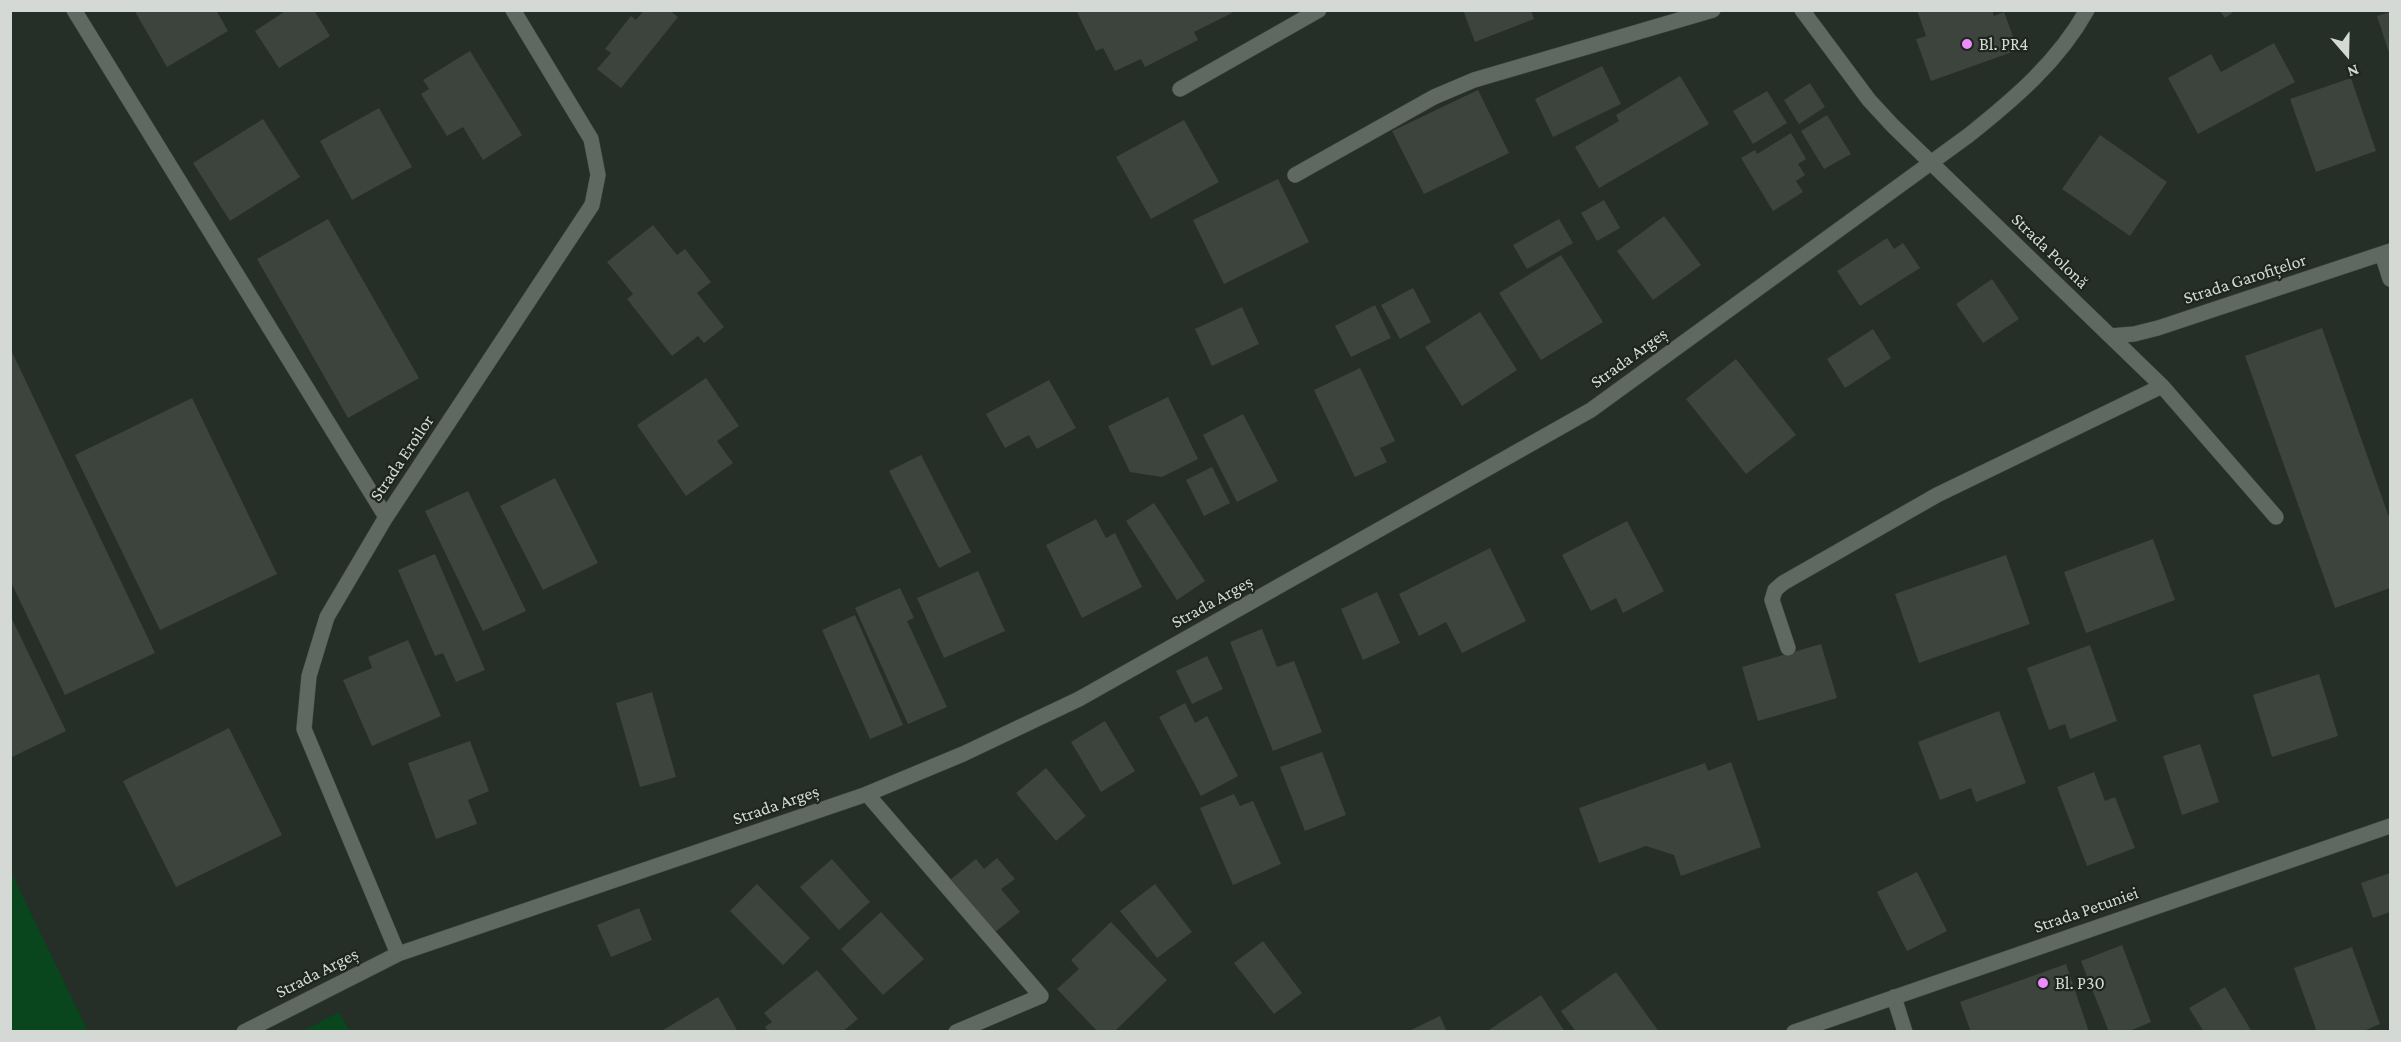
<!DOCTYPE html>
<meta charset="utf-8">
<style>
body{margin:0}
#map{position:relative;width:2401px;height:1042px;overflow:hidden;background:#262e28;font-family:"Crimson Pro",serif}
canvas{display:block}
.frame{position:absolute;inset:0;border:12px solid #d4d9d5;pointer-events:none}
.north{position:absolute;left:2317px;top:24px;width:60px;height:60px;-webkit-text-stroke:4px #1d251e;paint-order:stroke;rotate:160deg;font-size:16px;font-weight:700;line-height:24px;text-align:center;color:#d4d9d5}
.north::after{content:'';display:block;margin:auto;width:21px;height:27px;background:#d4d9d5;clip-path:polygon(50% 0,100% 100%,50% 72%,0 100%)}
</style>
<div id="map">
<canvas width="2401" height="1042"></canvas>
<div class="frame"></div>
<div class="north">N</div>
</div>
<script>
const ctx = document.querySelector('canvas').getContext('2d');
ctx.lineJoin = 'round';
function paint(path, color) { ctx.fillStyle = color; ctx.fill(path, 'evenodd'); }
function strokePath(path, color, width, dash) { ctx.strokeStyle = color; ctx.lineWidth = width; ctx.lineCap = dash ? 'butt' : 'round'; ctx.setLineDash(dash || []); ctx.stroke(path); }
function drawText(font, color, halo, rows, align = 'center') {
  ctx.font = font + ' "Crimson Pro",serif'; ctx.lineWidth = 4.5; ctx.setLineDash([]); ctx.textBaseline = 'middle'; ctx.strokeStyle = halo; ctx.fillStyle = color; for (const [text, x, y, turn = 0] of rows) {
    ctx.save(); ctx.translate(x, y); ctx.rotate((+turn || 0) * Math.PI / 180); ctx.textAlign = isNaN(turn) ? turn : align; if (halo) ctx.strokeText(text, 0, 0); ctx.fillText(text, 0, 0); ctx.restore();
  }
}
paint(new Path2D(`
 M 11,872 L 88,1031 L 11,1031 Z
 M 339,1012 L 350,1031 L 303,1031 Z`), '#09451d');
paint(new Path2D(`
 M 134,10 L 216,10 L 228,31 L 167,67 Z
 M 287,10 L 314,10 L 330,36 L 279,68 L 255,31 Z
 M 644,10 L 669,10 L 678,17 L 621,88 L 597,69 L 611,53 L 605,49 L 631,16 L 636,20 Z
 M 1076,10 L 1231,10 L 1232,13 L 1194,32 L 1198,40 L 1145,67 L 1141,59 L 1115,71 L 1103,48 L 1096,51 Z
 M 1463,10 L 1531,10 L 1534,19 L 1475,42 Z
 M 1917,10 L 1992,10 L 1994,16 L 2004,12 L 2018,50 L 1931,81 L 1916,39 L 1926,36 Z
 M 2219,10 L 2236,10 L 2225,18 Z
 M 2390,12 L 2390,56 L 2377,16 Z
 M 2274,43 L 2295,82 L 2198,134 L 2168,78 L 2211,54 L 2221,72 Z
 M 470,51 L 522,135 L 483,160 L 463,127 L 447,136 L 421,94 L 429,89 L 423,80 Z
 M 1602,66 L 1621,104 L 1553,137 L 1535,99 Z
 M 1680,76 L 1709,124 L 1599,188 L 1575,147 L 1619,121 L 1616,115 Z
 M 2351,78 L 2376,151 L 2316,172 L 2290,99 Z
 M 1810,83 L 1825,107 L 1799,124 L 1784,100 Z
 M 1478,90 L 1509,153 L 1424,194 L 1392,131 Z
 M 1767,91 L 1787,123 L 1753,144 L 1733,111 Z
 M 379,108 L 412,167 L 352,200 L 320,141 Z
 M 1827,115 L 1851,154 L 1824,169 L 1801,131 Z
 M 263,119 L 300,177 L 230,221 L 193,163 Z
 M 1184,120 L 1219,182 L 1151,219 L 1116,157 Z
 M 1791,133 L 1806,159 L 1798,164 L 1805,175 L 1796,181 L 1803,192 L 1773,211 L 1741,158 L 1755,150 L 1757,154 Z
 M 2100,135 L 2167,182 L 2130,236 L 2062,189 Z
 M 1278,179 L 1309,242 L 1224,284 L 1193,220 Z
 M 1604,200 L 1620,228 L 1597,241 L 1581,213 Z
 M 1664,216 L 1701,265 L 1653,300 L 1617,251 Z
 M 328,219 L 419,378 L 348,418 L 257,259 Z
 M 1559,219 L 1573,243 L 1527,269 L 1513,245 Z
 M 653,225 L 677,255 L 685,249 L 711,282 L 697,293 L 724,327 L 704,343 L 698,336 L 672,356 L 627,299 L 633,294 L 607,262 Z
 M 1887,238 L 1894,249 L 1903,243 L 1920,268 L 1860,306 L 1837,271 Z
 M 1561,255 L 1603,322 L 1541,360 L 1499,293 Z
 M 1992,279 L 2019,319 L 1983,343 L 1956,304 Z
 M 1413,288 L 1431,322 L 1400,339 L 1381,305 Z
 M 1375,305 L 1391,338 L 1351,357 L 1335,326 Z
 M 1242,307 L 1259,344 L 1212,366 L 1195,329 Z
 M 1480,312 L 1517,370 L 1462,406 L 1425,347 Z
 M 2322,328 L 2390,520 L 2390,588 L 2335,608 L 2245,356 Z
 M 1873,329 L 1891,358 L 1845,388 L 1827,359 Z
 M 10,348 L 155,653 L 65,695 L 10,580 Z
 M 1736,359 L 1796,435 L 1746,474 L 1686,399 Z
 M 1360,368 L 1395,441 L 1380,448 L 1387,462 L 1355,477 L 1314,390 Z
 M 706,378 L 739,426 L 717,441 L 733,463 L 686,496 L 637,425 Z
 M 1049,380 L 1076,428 L 1037,449 L 1029,435 L 1005,448 L 986,414 Z
 M 1168,397 L 1198,459 L 1162,477 L 1130,472 L 1108,426 Z
 M 192,398 L 277,574 L 160,630 L 75,455 Z
 M 1243,414 L 1278,481 L 1237,502 L 1203,435 Z
 M 921,455 L 971,552 L 939,568 L 889,471 Z
 M 1212,467 L 1230,503 L 1204,516 L 1186,480 Z
 M 555,478 L 598,563 L 543,590 L 500,506 Z
 M 468,491 L 526,611 L 483,631 L 425,511 Z
 M 1154,503 L 1205,581 L 1177,600 L 1126,521 Z
 M 1096,519 L 1106,538 L 1115,533 L 1142,587 L 1082,618 L 1046,545 Z
 M 1627,521 L 1664,591 L 1623,613 L 1616,598 L 1591,611 L 1562,555 Z
 M 2153,539 L 2175,600 L 2086,633 L 2064,572 Z
 M 1490,548 L 1526,621 L 1462,653 L 1446,622 L 1419,636 L 1399,594 Z
 M 435,554 L 485,670 L 456,682 L 443,653 L 435,656 L 398,570 Z
 M 2006,555 L 2030,624 L 1919,663 L 1895,594 Z
 M 978,571 L 1005,631 L 944,658 L 917,598 Z
 M 900,588 L 914,618 L 907,621 L 947,707 L 908,724 L 855,608 Z
 M 1377,592 L 1400,643 L 1363,660 L 1341,609 Z
 M 10,615 L 66,731 L 10,758 Z
 M 855,615 L 903,725 L 870,739 L 822,630 Z
 M 1262,629 L 1277,667 L 1294,661 L 1322,732 L 1273,751 L 1230,642 Z
 M 408,640 L 441,716 L 372,746 L 343,680 L 372,668 L 368,657 Z
 M 1821,644 L 1837,698 L 1758,721 L 1742,667 Z
 M 2090,645 L 2117,721 L 2070,739 L 2065,724 L 2049,730 L 2027,668 Z
 M 1207,656 L 1223,689 L 1192,704 L 1176,671 Z
 M 2319,674 L 2338,736 L 2272,757 L 2253,695 Z
 M 652,692 L 676,777 L 640,787 L 616,703 Z
 M 1185,703 L 1195,723 L 1207,716 L 1238,776 L 1201,796 L 1159,717 Z
 M 1999,711 L 2026,783 L 1976,802 L 1971,788 L 1940,800 L 1918,742 Z
 M 1105,721 L 1135,771 L 1101,792 L 1071,742 Z
 M 229,728 L 282,835 L 176,887 L 123,781 Z
 M 470,741 L 489,791 L 468,800 L 477,824 L 436,839 L 408,763 Z
 M 2200,744 L 2219,802 L 2182,815 L 2163,756 Z
 M 1322,752 L 1346,815 L 1305,831 L 1280,767 Z
 M 1731,762 L 1761,847 L 1681,876 L 1674,855 L 1646,846 L 1599,863 L 1579,808 L 1705,763 L 1708,771 Z
 M 1046,768 L 1086,816 L 1056,841 L 1016,793 Z
 M 2094,772 L 2105,801 L 2115,797 L 2135,848 L 2087,866 L 2057,787 Z
 M 1234,794 L 1240,806 L 1253,801 L 1281,864 L 1233,885 L 1200,808 Z
 M 997,858 L 1015,879 L 1001,889 L 1020,912 L 995,932 L 951,879 L 976,859 L 984,869 Z
 M 832,859 L 870,902 L 839,930 L 800,887 Z
 M 1917,872 L 1947,931 L 1907,951 L 1877,892 Z
 M 2390,873 L 2390,912 L 2373,918 L 2361,883 Z
 M 757,884 L 810,938 L 783,965 L 730,911 Z
 M 1155,884 L 1192,932 L 1157,958 L 1120,911 Z
 M 639,908 L 652,940 L 611,957 L 597,925 Z
 M 881,912 L 924,959 L 883,995 L 841,949 Z
 M 1111,922 L 1167,980 L 1114,1032 L 1098,1032 L 1057,989 L 1079,969 L 1071,960 Z
 M 1263,941 L 1302,993 L 1274,1014 L 1234,963 Z
 M 2122,945 L 2151,1022 L 2127,1032 L 2109,1032 L 2081,961 Z
 M 2352,947 L 2380,1024 L 2361,1032 L 2317,1032 L 2294,968 Z
 M 2066,964 L 2089,1032 L 1971,1032 L 1960,1002 Z
 M 817,970 L 858,1019 L 842,1032 L 768,1032 L 765,1027 L 772,1022 L 764,1013 Z
 M 1616,972 L 1659,1032 L 1576,1032 L 1561,1011 Z
 M 2225,987 L 2252,1032 L 2204,1032 L 2189,1008 Z
 M 1541,995 L 1565,1032 L 1486,1032 Z
 M 718,997 L 738,1032 L 660,1032 Z
 M 1440,1016 L 1447,1032 L 1412,1032 L 1411,1030 Z`), '#3c443d');
const lane = new Path2D(`
 M 867,794 L 1041,996 L 956,1032`);
const street = new Path2D(`
 M 74,10 L 386,517
 M 1802,10 L 1869,100 L 1893,126 L 2162,386 L 2276,517
 M 1180,89 L 1319,10
 M 1295,175 L 1434,97 L 1474,80 L 1713,10
 M 2382,254 L 2390,279
 M 2110,336 L 2134,334 L 2158,328 L 2390,251
 M 1788,648 L 1772,600 L 1775,590 L 1783,583 L 1937,495 L 2162,386
 M 398,954 L 304,729 L 309,676 L 327,617 L 386,517 L 592,205 L 598,175 L 591,139 L 513,10
 M 1894,997 L 1905,1032
 M 244,1032 L 398,954 L 867,794 L 963,754 L 1079,699 L 1591,410 L 1969,135 C 2014,99 2058,62 2087,10
 M 1794,1032 L 2390,826`);
strokePath(lane, '#424943', 16);
strokePath(street, '#424943', 16);
strokePath(lane, '#5f6861', 15);
strokePath(street, '#5f6861', 15);
for (const [x, y, r, color] of [
 [1967,44,6,"#eb8dfb"],
 [2043,983,6,"#eb8dfb"]
]) { const dot = new Path2D(); dot.arc(x, y, r, 0, 2 * Math.PI); ctx.fillStyle = color; ctx.fill(dot); strokePath(dot, '#1d251e', 2); }
drawText('18px', '#d4d9d5', '#1d251e', [
 ["Bl. PR4",1979,44],
 ["Bl. P30",2055,983]
], 'left');
drawText('18px', '#d4d9d5', '#1d251e', [
 ["Strada Polonă",2050,251,44],
 ["Strada Garofițelor",2245,279,-18],
 ["Strada Argeș",1629,358,-36],
 ["Strada Eroilor",402,458,-56],
 ["Strada Argeș",1212,602,-29],
 ["Strada Argeș",776,805,-19],
 ["Strada Petuniei",2086,910,-19],
 ["Strada Argeș",317,973,-27]
]);
</script>
